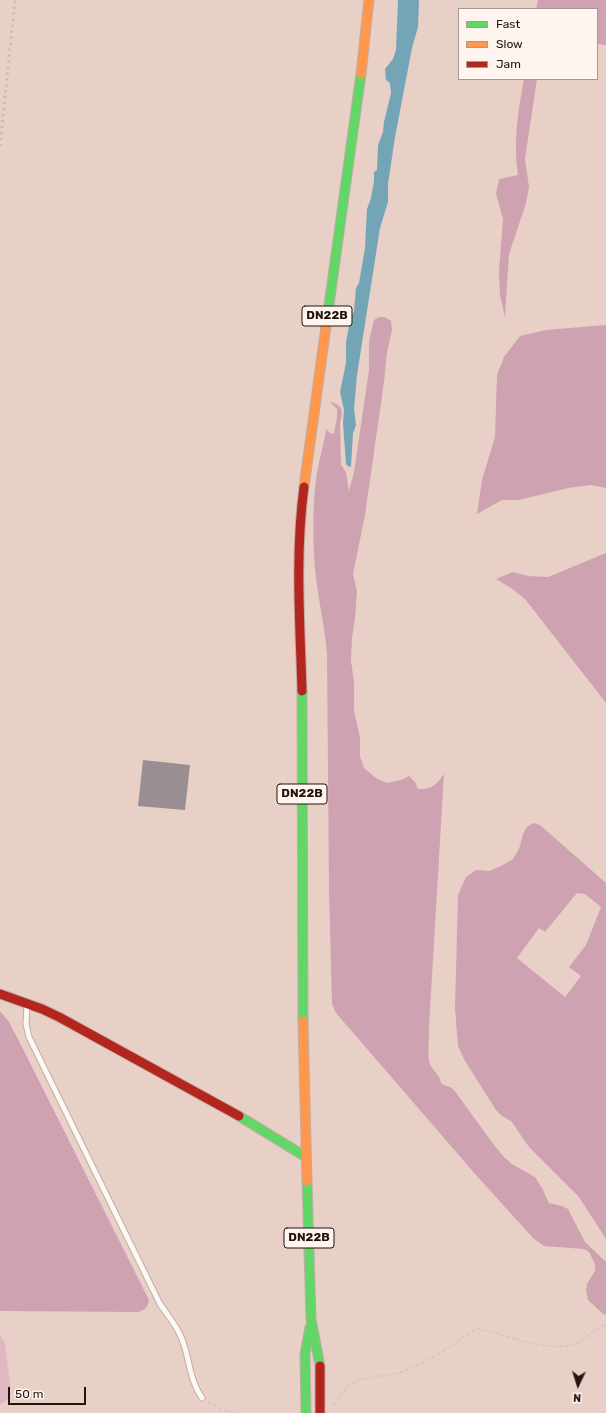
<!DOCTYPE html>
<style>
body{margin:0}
#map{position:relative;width:606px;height:1413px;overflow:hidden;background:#e8d0c6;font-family:Rubik,sans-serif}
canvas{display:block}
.legend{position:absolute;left:458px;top:8px;width:140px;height:72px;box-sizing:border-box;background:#fef4f0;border:1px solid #a79a95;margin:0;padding:5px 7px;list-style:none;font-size:12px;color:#24140d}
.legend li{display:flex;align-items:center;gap:8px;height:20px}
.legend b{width:20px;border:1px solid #a79a95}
.north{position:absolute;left:558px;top:1365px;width:40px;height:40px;-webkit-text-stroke:3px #fef4f0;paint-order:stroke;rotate:184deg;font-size:11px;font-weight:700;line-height:16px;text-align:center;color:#24140d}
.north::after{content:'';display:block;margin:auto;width:14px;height:18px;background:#24140d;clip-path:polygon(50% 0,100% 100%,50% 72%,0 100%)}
.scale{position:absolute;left:8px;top:1387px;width:78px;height:18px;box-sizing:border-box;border:2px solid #24140d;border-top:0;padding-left:5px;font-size:12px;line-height:14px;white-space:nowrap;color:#24140d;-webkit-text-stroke:3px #fef4f0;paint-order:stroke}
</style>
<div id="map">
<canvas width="606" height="1413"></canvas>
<ul class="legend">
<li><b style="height:5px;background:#63d668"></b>Fast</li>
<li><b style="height:5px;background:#ff974d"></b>Slow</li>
<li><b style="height:5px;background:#b3261e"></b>Jam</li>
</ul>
<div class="north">N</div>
<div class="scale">50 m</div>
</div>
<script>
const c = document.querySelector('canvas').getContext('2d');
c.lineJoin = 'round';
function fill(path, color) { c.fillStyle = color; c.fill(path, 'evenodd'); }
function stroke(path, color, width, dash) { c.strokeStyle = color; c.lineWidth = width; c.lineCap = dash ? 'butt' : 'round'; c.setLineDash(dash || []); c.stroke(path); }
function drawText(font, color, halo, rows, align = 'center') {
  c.font = font + ' Rubik,sans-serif'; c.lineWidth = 4; c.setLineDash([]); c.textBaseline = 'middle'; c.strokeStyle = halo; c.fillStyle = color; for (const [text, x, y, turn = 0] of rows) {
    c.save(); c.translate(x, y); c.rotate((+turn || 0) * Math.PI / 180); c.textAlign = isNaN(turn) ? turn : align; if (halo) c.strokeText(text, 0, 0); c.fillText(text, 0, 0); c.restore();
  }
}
fill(new Path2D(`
 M 0,1335 L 5,1343 L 11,1393 L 9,1398 L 0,1405 Z`), '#e0b8c4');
fill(new Path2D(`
 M 538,0 L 606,0 L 606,45 L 597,44 L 597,9 L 536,9 Z
 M 524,79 L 537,79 L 525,159 L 529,187 L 526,203 L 509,254 L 505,317 L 500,295 L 499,271 L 503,219 L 496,194 L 499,179 L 518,175 C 513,142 518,111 524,79 Z
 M 379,317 L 385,317 L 391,321 L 392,330 L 387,352 L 384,382 L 365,515 L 353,574 L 357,591 L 355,618 L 352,638 L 351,660 L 354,683 L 354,710 L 360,738 L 360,756 L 364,768 L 376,778 L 387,783 L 401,780 L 409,776 L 415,782 L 418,789 C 433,789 435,786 444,774 L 429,1026 C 429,1035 428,1053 429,1061 C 431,1070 440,1074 441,1083 C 446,1087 449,1085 454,1090 L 494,1145 L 504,1157 L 512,1164 L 535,1177 L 542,1188 L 549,1203 L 562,1206 L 568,1209 L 585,1242 L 606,1262 L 606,1315 L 602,1313 L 588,1300 L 586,1291 L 587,1284 L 595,1271 L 595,1264 L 589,1252 L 584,1249 L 544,1246 L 533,1238 L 476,1175 L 336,1013 L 332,1004 L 329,890 L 327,653 C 324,619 315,587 314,553 C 313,531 313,501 316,480 C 318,462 324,446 326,429 L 331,434 L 334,433 L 337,418 L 337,409 L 330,402 C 344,405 343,412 340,424 L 341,465 L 346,472 L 349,491 L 354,472 L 369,370 L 369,341 L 374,320 Z
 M 606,325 L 606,488 L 591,485 L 568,488 L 519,500 L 502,500 L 477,514 L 482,480 L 495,437 L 497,375 L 504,357 L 520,336 L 546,330 Z
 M 606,553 L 606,703 L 525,599 L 511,588 L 496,579 L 513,572 L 528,576 L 548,577 Z
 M 533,823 L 540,825 L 606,883 L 606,1239 L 579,1197 L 529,1147 L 511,1121 L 502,1116 L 496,1110 L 465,1061 L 458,1046 L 455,1008 L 458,895 L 466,877 L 476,870 L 489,871 L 501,866 L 513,859 L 519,849 L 523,834 L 526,828 ZM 577,893 L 585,894 L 601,907 L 586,945 L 569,967 L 581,976 L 565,997 L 517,958 L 539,928 L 545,932 Z
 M 0,1011 L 9,1022 L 19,1041 L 149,1300 C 148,1307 145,1310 138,1312 L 0,1311 Z`), '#cfa2b1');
fill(new Path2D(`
 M 398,0 L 419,0 L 418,27 L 412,48 L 395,137 L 388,184 L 388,202 L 380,228 L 357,375 L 354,409 L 356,425 L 353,433 L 351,466 L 349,467 L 346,464 L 343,423 L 344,410 L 340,392 L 346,363 L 346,342 L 350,320 L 354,311 L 356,288 L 359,283 L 365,248 L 367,209 L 371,198 L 374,181 L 374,172 L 377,170 L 378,145 L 383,132 L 384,122 L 391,93 L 390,83 L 386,80 L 385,69 L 393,59 L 396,50 Z`), '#74a5b6');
fill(new Path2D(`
 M 143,760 L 190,765 L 185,810 L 138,806 Z`), '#998e91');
const lane = new Path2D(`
 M 27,1005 L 26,1024 L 29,1037 L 160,1304 C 168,1316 179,1328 183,1342 C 190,1362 190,1381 202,1398`);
const fast = new Path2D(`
 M 328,312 L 361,74
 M 302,691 L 303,1021
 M 239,1116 L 306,1157
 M 307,1181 L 311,1319 L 320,1366
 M 306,1413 L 305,1354 L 310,1327`);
const slow = new Path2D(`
 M 361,74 L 369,0
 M 304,487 L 328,312
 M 303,1021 L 307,1181`);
const jam = new Path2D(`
 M 302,691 C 300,623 295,554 304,487
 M 0,994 L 42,1009 L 59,1017 L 239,1116`);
stroke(lane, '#c0ada5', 7);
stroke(fast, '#c0ada5', 11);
stroke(slow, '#c0ada5', 11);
stroke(jam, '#c0ada5', 11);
stroke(new Path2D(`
 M 208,1402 L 223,1410 L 235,1413
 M 333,1406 C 338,1399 342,1392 348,1386 C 361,1375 386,1378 404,1371 C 429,1361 451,1347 472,1331 L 478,1329 C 487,1330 494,1333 502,1335 C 521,1341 553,1350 572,1345 C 585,1342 593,1328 606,1325`), '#d1cac8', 2, [4, 2]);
stroke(lane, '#fcf8f6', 5);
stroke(fast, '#63d668', 9);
stroke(slow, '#ff974d', 9);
stroke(jam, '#b3261e', 9);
stroke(new Path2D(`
 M 0,146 L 15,0`), '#c2bcb9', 3, [2, 4]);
const jamBridge = new Path2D(`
 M 320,1366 L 320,1413`);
stroke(jamBridge, '#c0ada5', 11, []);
stroke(jamBridge, '#b3261e', 9);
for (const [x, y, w] of [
 [327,316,50],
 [302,794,50],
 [309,1238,50]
]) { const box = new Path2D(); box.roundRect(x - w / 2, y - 10, w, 20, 3); c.fillStyle = '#fef4f0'; c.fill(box); stroke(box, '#24140d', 1); }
drawText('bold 12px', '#24140d', null, [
 ["DN22B",327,316],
 ["DN22B",302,794],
 ["DN22B",309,1238]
]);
</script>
